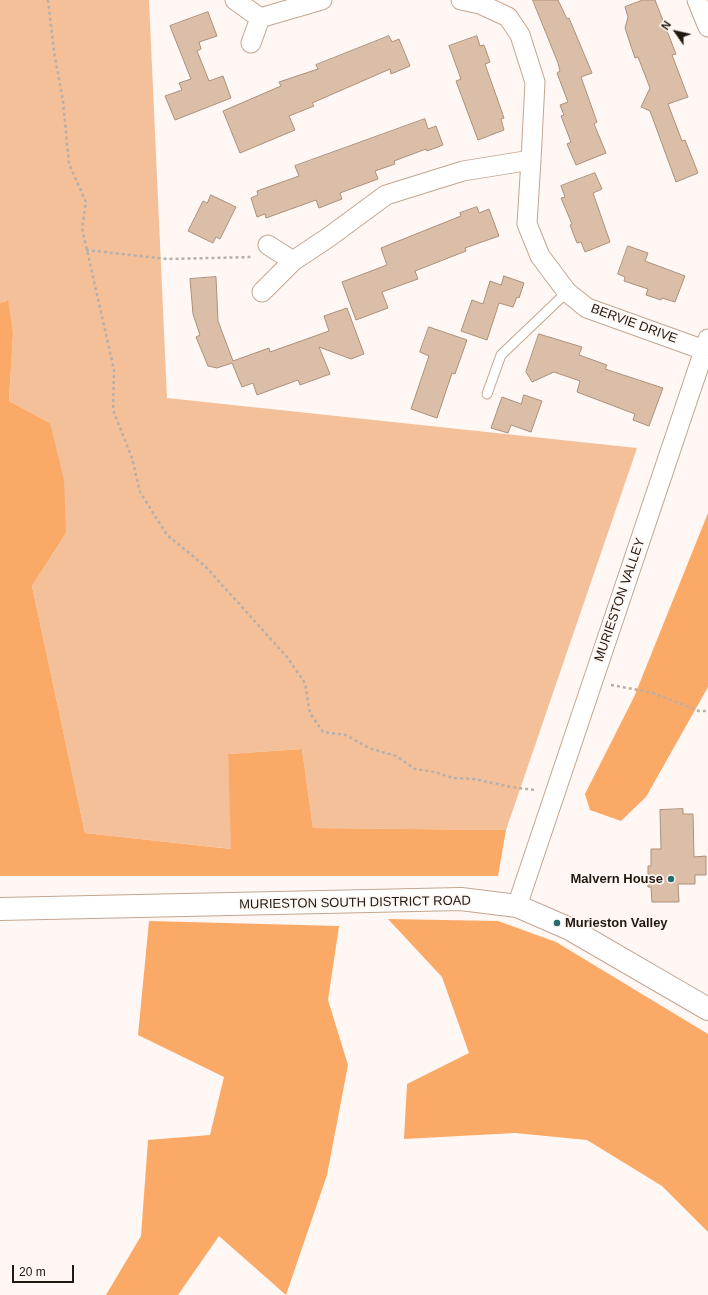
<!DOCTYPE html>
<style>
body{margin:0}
#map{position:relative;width:708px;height:1295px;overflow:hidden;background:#fef7f3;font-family:Arial,sans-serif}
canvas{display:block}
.north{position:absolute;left:656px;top:12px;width:40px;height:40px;-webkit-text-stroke:3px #fef7f3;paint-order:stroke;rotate:304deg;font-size:11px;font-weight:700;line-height:16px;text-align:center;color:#221810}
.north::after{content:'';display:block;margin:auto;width:14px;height:18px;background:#221810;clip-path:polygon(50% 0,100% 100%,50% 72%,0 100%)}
.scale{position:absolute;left:12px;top:1265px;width:62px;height:18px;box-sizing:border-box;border:2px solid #221810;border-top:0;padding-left:5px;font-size:12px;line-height:14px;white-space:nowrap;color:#221810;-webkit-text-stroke:3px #fef7f3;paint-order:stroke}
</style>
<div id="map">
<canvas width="708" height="1295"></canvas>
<div class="north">N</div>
<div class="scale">20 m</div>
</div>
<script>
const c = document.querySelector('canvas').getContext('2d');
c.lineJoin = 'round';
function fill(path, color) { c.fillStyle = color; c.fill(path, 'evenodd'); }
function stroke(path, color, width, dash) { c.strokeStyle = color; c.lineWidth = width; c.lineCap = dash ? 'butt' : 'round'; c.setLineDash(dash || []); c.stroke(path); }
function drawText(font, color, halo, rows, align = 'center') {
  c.font = font + ' Arial,sans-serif'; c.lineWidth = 3.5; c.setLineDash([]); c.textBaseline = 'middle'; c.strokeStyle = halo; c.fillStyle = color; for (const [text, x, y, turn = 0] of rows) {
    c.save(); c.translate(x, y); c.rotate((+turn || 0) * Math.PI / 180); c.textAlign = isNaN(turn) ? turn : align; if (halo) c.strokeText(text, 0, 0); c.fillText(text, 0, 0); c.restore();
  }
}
fill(new Path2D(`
 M 0,0 L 149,0 L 167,398 L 637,448 L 506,830 L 313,828 L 302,749 L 228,754 L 232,849 L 85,833 L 32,586 L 66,533 L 50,423 L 9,401 L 13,333 L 7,300 L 0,303 Z`), '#f3c09a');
fill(new Path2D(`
 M 8,300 L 13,333 L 9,401 L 50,423 L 64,480 L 66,533 L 32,586 L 85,833 L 231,849 L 228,754 L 302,749 L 313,828 L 506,830 L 498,876 L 0,876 L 0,303 Z
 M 708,513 L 708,687 L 646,797 L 621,821 L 590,810 L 585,794 L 634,697 Z
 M 388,919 L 498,921 L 556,942 L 708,1034 L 708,1232 L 662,1186 L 587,1140 L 515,1133 L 404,1139 L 407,1084 L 469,1053 L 442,977 Z
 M 149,921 L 339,926 L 328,1000 L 348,1065 L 327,1175 L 286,1295 L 219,1236 L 178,1295 L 106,1295 L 141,1236 L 148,1140 L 210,1135 L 224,1077 L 138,1035 Z`), '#faa967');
const building = new Path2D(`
 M 533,0 L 558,0 L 567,19 L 569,18 L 592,73 L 581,77 L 597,122 L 594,124 L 606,153 L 576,165 L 567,144 L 571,142 L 561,116 L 564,115 L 560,105 L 568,102 L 557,73 L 560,71 L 558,63 Z
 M 643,0 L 655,0 L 676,54 L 672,55 L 688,97 L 668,104 L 682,141 L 685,140 L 698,173 L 676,182 L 650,111 L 641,107 L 650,88 L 638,57 L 635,58 L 625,28 L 628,17 L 625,7 Z
 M 208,12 L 217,36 L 199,42 L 201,49 L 197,51 L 209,81 L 223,76 L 231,98 L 175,120 L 165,96 L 182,90 L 179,83 L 191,79 L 170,26 Z
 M 389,36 L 392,42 L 399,39 L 410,66 L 391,74 L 390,69 L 312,103 L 314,106 L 289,116 L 295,130 L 240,153 L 223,111 L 281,86 L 279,82 L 318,69 L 316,65 Z
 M 477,36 L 480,46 L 484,45 L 490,62 L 485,64 L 504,118 L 501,119 L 504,130 L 478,140 L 456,81 L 461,79 L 449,46 Z
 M 425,119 L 428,129 L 436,126 L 443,145 L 427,151 L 426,149 L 394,161 L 395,164 L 375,171 L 378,179 L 340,193 L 342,199 L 319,208 L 316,200 L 266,218 L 265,214 L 257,217 L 251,198 L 258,195 L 257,191 L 299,176 L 295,166 Z
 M 595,173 L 602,189 L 593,193 L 610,242 L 585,252 L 581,242 L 577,243 L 570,225 L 572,224 L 561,198 L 565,197 L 561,186 Z
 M 211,195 L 236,207 L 220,239 L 216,237 L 213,243 L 188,231 L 203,201 L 207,203 Z
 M 477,207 L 479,213 L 489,209 L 499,236 L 465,248 L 466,251 L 415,271 L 418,279 L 382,292 L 388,308 L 356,320 L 342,282 L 387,265 L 381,248 L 461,216 L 460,213 Z
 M 628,246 L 648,253 L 645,261 L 685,276 L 675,302 L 662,298 L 661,300 L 646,295 L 648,289 L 624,281 L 625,277 L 618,274 Z
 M 504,276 L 524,283 L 519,298 L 517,297 L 513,307 L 499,303 L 487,340 L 461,331 L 472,300 L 483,304 L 490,281 L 501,285 Z
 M 216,277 L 218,321 L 233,361 L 269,348 L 270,352 L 329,331 L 324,316 L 347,308 L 364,354 L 351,359 L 319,347 L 330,374 L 300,385 L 298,380 L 257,395 L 253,383 L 242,387 L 232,363 L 217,368 L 208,366 L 196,337 L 200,335 L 193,314 L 190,279 Z
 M 429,327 L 467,340 L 455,374 L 452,373 L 437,418 L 411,409 L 429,356 L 420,352 Z
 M 539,334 L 582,347 L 579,355 L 607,365 L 605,369 L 663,388 L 649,426 L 633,420 L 635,414 L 577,392 L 580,381 L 554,372 L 532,382 L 526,372 Z
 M 524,395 L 542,401 L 531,432 L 511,425 L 508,433 L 491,428 L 502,397 L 521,404 Z
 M 683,809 L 683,814 L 693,814 L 694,857 L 706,856 L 706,875 L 695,875 L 695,884 L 678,884 L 679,902 L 652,902 L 651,887 L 648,887 L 648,866 L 651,866 L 651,849 L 661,849 L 660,810 Z`);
fill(building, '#dbbea8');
stroke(building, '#ac907b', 1);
const service = new Path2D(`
 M 487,394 L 501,355 L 567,292`);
const minor = new Path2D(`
 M 235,0 L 260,18
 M 461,0 L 480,4 L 508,17 L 520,35 L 535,82 L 531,160
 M 697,0 L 708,27
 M 260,18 L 322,0
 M 251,43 L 260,18
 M 268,245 L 293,261
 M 262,292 L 293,261 L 329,237 L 386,195 L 463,171 L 531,160 L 527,224 L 540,256 L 567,292 L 587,308 L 704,350
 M 517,906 L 708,339`);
const tertiary = new Path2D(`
 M 0,909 L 461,899 L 517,906 L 570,929 L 708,1009`);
stroke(service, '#c3a691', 11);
stroke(minor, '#c3a691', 21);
stroke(tertiary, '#c3a691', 24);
stroke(new Path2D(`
 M 48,0 L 54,52 L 63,101 L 69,164 L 86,202 L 82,228 L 114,370 L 113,410 L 132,458 L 140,492 L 167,535 L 205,566 L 287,657 L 305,683 L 310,713 L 323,732 L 346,735 L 369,748 L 396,756 L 415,769 L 435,772 L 453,778 L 474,779 L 511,787 L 535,790
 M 86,250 L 167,259 L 252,257
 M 611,685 L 650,692 L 699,711 L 708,711`), '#b7afaa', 2.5, [3, 3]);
stroke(service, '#fff', 9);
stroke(minor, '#fff', 19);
stroke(tertiary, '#fff', 22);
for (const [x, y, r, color] of [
 [671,879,4,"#226d6c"],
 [557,923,4,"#226d6c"]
]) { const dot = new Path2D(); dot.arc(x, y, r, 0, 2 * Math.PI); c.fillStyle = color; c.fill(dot); stroke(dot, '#fef7f3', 1.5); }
drawText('13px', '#221810', '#fef7f3', [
 ["BERVIE DRIVE",634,324,20],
 ["MURIESTON VALLEY",620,600,-71],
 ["MURIESTON SOUTH DISTRICT ROAD",355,903,-1]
]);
drawText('bold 13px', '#221810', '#fef7f3', [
 ["Malvern House",663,879],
 ["Murieston Valley",565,923,"left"]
], 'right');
</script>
